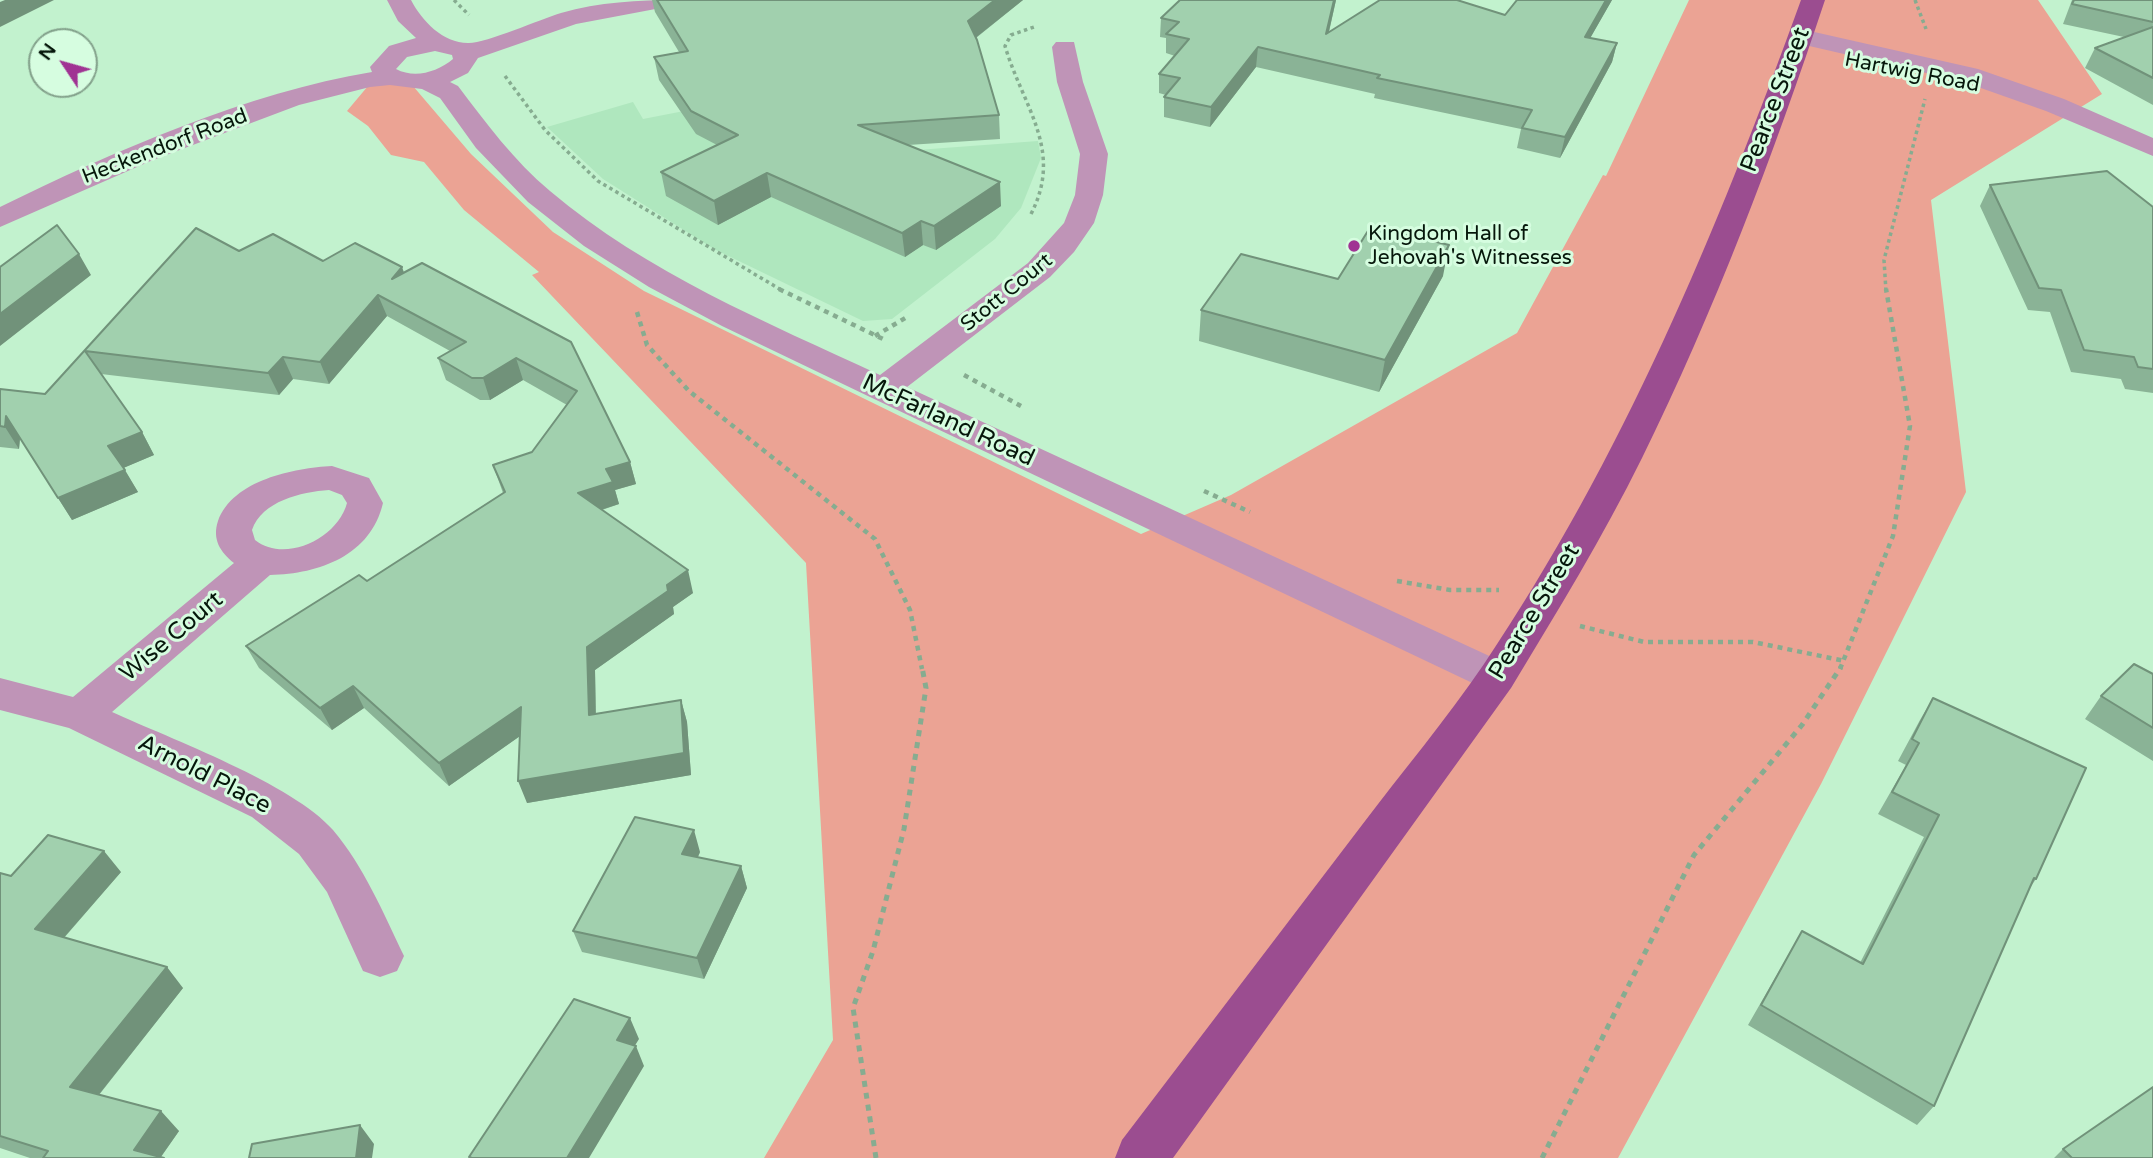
<!DOCTYPE html>
<style>
body{margin:0}
#map{position:relative;width:2153px;height:1158px;overflow:hidden;background:#c2f2ce;font-family:"Varela Round",sans-serif}
canvas{display:block}
.north{position:absolute;left:28px;top:28px;width:70px;height:70px;box-sizing:border-box;background:#d6fde0;border:2px solid #83a18b;border-radius:50%;rotate:306deg;font-size:19px;font-weight:700;line-height:28px;text-align:center;color:#06170b}
.north::after{content:'';display:block;margin:auto;width:24px;height:32px;background:#a03393;clip-path:polygon(50% 0,100% 100%,50% 72%,0 100%)}
</style>
<div id="map">
<canvas width="2153" height="1158"></canvas>
<div class="north">N</div>
</div>
<script>
const c = document.querySelector('canvas').getContext('2d');
c.lineJoin = 'round';
function fill(path, color) { c.fillStyle = color; c.fill(path, 'evenodd'); }
function stroke(path, color, width, dash) { c.strokeStyle = color; c.lineWidth = width; c.lineCap = dash ? 'butt' : 'round'; c.setLineDash(dash || []); c.stroke(path); }
function drawText(font, color, halo, rows, align = 'center') {
  c.font = font + ' "Varela Round",sans-serif'; c.lineWidth = 6; c.setLineDash([]); c.textBaseline = 'middle'; c.strokeStyle = halo; c.fillStyle = color; for (const [text, x, y, turn = 0] of rows) {
    c.save(); c.translate(x, y); c.rotate((+turn || 0) * Math.PI / 180); c.textAlign = isNaN(turn) ? turn : align; if (halo) c.strokeText(text, 0, 0); c.fillText(text, 0, 0); c.restore();
  }
}
fill(new Path2D(`
 M 833,82 L 850,155 L 1038,141 L 1041,158 L 1021,208 L 995,239 L 892,319 L 863,321 L 714,249 L 603,179 L 547,127 L 633,102 L 643,119 Z`), '#afe7be');
fill(new Path2D(`
 M 1689,0 L 2038,0 L 2102,94 L 1931,200 L 1966,492 L 1821,784 L 1618,1158 L 764,1158 L 833,1040 L 806,563 L 532,275 L 539,272 L 464,210 L 424,162 L 391,155 L 368,126 L 347,111 L 368,86 L 386,82 L 413,86 L 471,154 L 553,232 L 644,291 L 1141,534 L 1231,495 L 1517,333 L 1603,175 L 1606,176 Z`), '#eba394');
stroke(new Path2D(`
 M 454,0 L 469,15
 M 1915,0 L 1926,29
 M 505,76 L 545,130 L 598,181 L 783,291
 M 1031,214 C 1064,150 1023,107 1005,46 L 1011,35 L 1034,27
 M 1886,291 L 1884,260 L 1925,99`), '#86ac90', 3.5, [3.5, 3.5]);
stroke(new Path2D(`
 M 779,289 L 883,339
 M 637,312 L 647,345 L 689,391 L 875,539 L 910,610 L 922,669
 M 875,336 L 907,317
 M 964,375 L 1021,406
 M 1204,491 L 1250,512
 M 1397,581 L 1450,590 L 1499,590
 M 1580,626 L 1644,642 L 1753,642 L 1845,661
 M 1840,669 L 1893,536 L 1910,426 L 1886,289`), '#86ac90', 4.5, [5, 5]);
stroke(new Path2D(`
 M 876,1158 L 853,1008 L 873,951 L 904,829 L 926,688 L 922,667
 M 1542,1158 L 1694,855 L 1802,725 L 1841,667`), '#86ac90', 5, [6, 6]);
fill(new Path2D(`
 M 387,0 L 411,0 C 422,21 443,43 468,43 C 484,44 541,19 561,13 C 599,2 638,0 678,0 L 675,5 L 666,7 L 576,24 L 478,58 L 468,73 L 450,82 L 458,86 C 486,123 514,161 550,191 C 647,273 766,322 880,375 L 1028,263 L 1064,223 L 1075,195 L 1080,154 L 1057,82 L 1052,47 L 1056,42 L 1074,42 L 1083,82 L 1108,154 L 1103,195 L 1094,223 L 1074,252 L 1050,277 L 907,387 L 1511,666 L 1517,677 L 1511,688 L 1497,692 L 1483,688 L 870,397 L 722,326 L 649,287 L 584,246 L 528,202 L 476,148 L 440,98 L 422,89 L 390,85 L 370,87 L 299,105 L 153,160 L 0,227 L 0,207 C 112,152 249,92 372,72 L 370,67 L 389,46 L 416,38 L 398,21 ZM 435,51 L 452,55 L 453,59 C 437,72 415,79 396,69 L 407,57 Z
 M 1801,29 L 1978,69 L 2064,99 L 2153,138 L 2153,156 L 2046,111 L 1961,81 L 1792,42 L 1788,37 L 1792,32 Z
 M 332,466 L 369,478 L 383,503 C 371,555 320,574 270,575 L 112,712 C 171,739 293,784 333,830 C 364,867 383,912 404,956 L 397,971 L 380,977 L 363,971 L 327,892 L 299,854 L 252,817 L 69,728 L 0,710 L 0,678 L 73,697 L 234,563 C 220,552 212,539 218,521 C 233,480 294,468 332,466 ZM 329,490 L 342,495 L 347,503 C 338,538 285,564 255,540 L 252,530 C 262,501 301,492 329,490 Z`), '#bf94b7');
fill(new Path2D(`
 M 1801,0 L 1825,0 C 1773,156 1715,310 1642,458 C 1603,537 1557,612 1511,688 L 1173,1158 L 1115,1158 L 1122,1140 C 1202,1035 1282,930 1362,825 C 1402,772 1446,720 1484,664 C 1622,459 1717,232 1801,0 Z`), '#9b4d90');
fill(new Path2D(`
 M 652,0 L 1023,0 L 976,38 L 999,115 L 1000,139 L 908,145 L 1001,206 L 936,250 L 923,245 L 905,257 L 771,197 L 718,225 L 666,196 L 661,172 L 717,145 L 696,134 L 659,80 L 654,57 L 679,52 L 655,12 Z
 M 1180,0 L 1336,0 L 1329,32 L 1505,15 L 1517,0 L 1612,0 L 1590,38 L 1617,43 L 1612,62 L 1560,158 L 1517,148 L 1521,129 L 1374,98 L 1375,94 L 1256,67 L 1210,127 L 1164,117 L 1164,97 L 1166,95 L 1159,93 L 1159,74 L 1175,56 L 1166,53 L 1166,38 L 1160,37 L 1161,18 Z
 M 2072,0 L 2153,0 L 2153,105 L 2085,68 L 2095,48 L 2124,37 L 2063,24 Z
 M 1990,185 L 2153,207 L 2153,393 L 2125,389 L 2121,379 L 2071,372 L 2050,312 L 2028,310 L 1980,206 Z
 M 196,228 L 239,251 L 323,261 L 404,273 L 571,342 L 630,462 L 636,484 L 615,490 L 619,504 L 602,510 L 693,593 L 673,607 L 674,614 L 595,670 L 596,714 L 681,700 L 687,722 L 691,775 L 527,803 L 520,736 L 449,786 L 364,708 L 332,730 L 259,668 L 246,646 L 367,581 L 503,493 L 493,465 L 532,452 L 567,405 L 523,380 L 490,400 L 480,400 L 446,380 L 438,358 L 450,351 L 387,316 L 329,384 L 293,379 L 279,395 L 101,374 L 142,432 L 154,455 L 123,468 L 138,492 L 72,520 L 20,438 L 19,449 L 0,447 L 0,389 L 45,394 Z
 M 1443,276 L 1379,392 L 1199,341 L 1201,310 Z
 M 2153,674 L 2153,761 L 2085,719 L 2101,696 Z
 M 1933,698 L 2036,879 L 2029,889 L 1934,1106 L 1917,1125 L 1748,1025 L 1802,931 L 1860,963 L 1924,837 L 1878,814 L 1906,765 L 1898,761 L 1920,720 Z
 M 700,852 L 698,857 L 741,866 L 747,888 L 704,979 L 582,952 L 573,931 Z
 M 121,872 L 64,938 L 183,988 L 99,1095 L 179,1131 L 161,1157 L 164,1158 L 30,1158 L 0,1148 L 0,873 L 11,876 Z
 M 2063,1149 L 2153,1158 L 2054,1158 Z`), '#8ab396');
fill(new Path2D(`
 M 5,0 L 54,0 L 0,27 L 0,2 Z
 M 995,0 L 1023,0 L 969,43 L 968,21 Z
 M 1334,0 L 1336,0 L 1324,53 L 1326,34 Z
 M 1606,0 L 1612,0 L 1580,56 L 1585,37 Z
 M 1617,43 L 1612,62 L 1560,158 L 1565,137 Z
 M 1258,47 L 1256,67 L 1210,127 L 1211,107 Z
 M 767,173 L 771,197 L 718,225 L 714,201 Z
 M 1000,182 L 1001,206 L 936,250 L 934,226 Z
 M 921,221 L 923,245 L 905,257 L 902,233 Z
 M 1449,245 L 1443,276 L 1379,392 L 1385,360 Z
 M 79,254 L 91,275 L 0,346 L 0,314 Z
 M 402,267 L 410,289 L 392,279 Z
 M 378,295 L 387,316 L 329,384 L 320,362 Z
 M 283,357 L 293,379 L 279,395 L 268,373 Z
 M 516,358 L 523,380 L 490,400 L 483,378 Z
 M 6,416 L 20,438 L 19,449 L 5,427 Z
 M 142,432 L 154,455 L 121,469 L 108,446 Z
 M 630,462 L 636,484 L 615,490 L 619,504 L 585,515 L 578,493 L 606,469 Z
 M 125,470 L 138,492 L 72,520 L 58,498 Z
 M 688,570 L 693,593 L 673,607 L 674,614 L 595,670 L 596,738 L 589,715 L 587,647 L 667,585 Z
 M 353,686 L 364,708 L 332,730 L 320,708 Z
 M 681,700 L 687,722 L 691,775 L 527,803 L 518,781 Z
 M 521,707 L 530,729 L 449,786 L 439,763 Z
 M 694,830 L 700,852 L 689,876 L 682,854 Z
 M 104,851 L 121,872 L 53,950 L 35,929 Z
 M 741,866 L 747,888 L 704,979 L 697,958 Z
 M 167,967 L 183,988 L 89,1107 L 70,1087 Z
 M 630,1018 L 639,1039 L 626,1060 L 617,1040 Z
 M 636,1046 L 644,1066 L 589,1158 L 567,1158 Z
 M 161,1111 L 179,1131 L 160,1158 L 134,1150 Z
 M 360,1125 L 374,1144 L 372,1158 L 356,1158 Z`), '#71927a');
const building = new Path2D(`
 M 657,0 L 995,0 L 968,21 L 977,40 L 999,115 L 858,125 L 1000,182 L 934,226 L 921,221 L 902,233 L 767,173 L 714,201 L 661,172 L 738,135 L 691,111 L 654,57 L 688,51 Z
 M 1180,0 L 1334,0 L 1326,34 L 1380,0 L 1457,0 L 1505,15 L 1517,0 L 1606,0 L 1585,37 L 1617,43 L 1565,137 L 1522,128 L 1532,110 L 1377,78 L 1380,75 L 1258,47 L 1211,107 L 1164,97 L 1180,78 L 1159,74 L 1189,39 L 1166,34 L 1179,22 L 1161,18 Z
 M 2074,0 L 2153,0 L 2153,22 L 2072,4 Z
 M 2153,27 L 2153,78 L 2095,48 Z
 M 2107,171 L 2153,207 L 2153,369 L 2138,367 L 2134,357 L 2084,350 L 2061,290 L 2039,288 L 1990,185 Z
 M 57,225 L 79,254 L 0,314 L 0,267 Z
 M 1371,226 L 1449,245 L 1385,360 L 1201,310 L 1241,254 L 1338,279 Z
 M 196,228 L 239,251 L 273,234 L 323,261 L 355,243 L 402,267 L 392,279 L 422,263 L 571,342 L 630,462 L 606,469 L 613,482 L 578,493 L 688,570 L 667,585 L 668,591 L 587,647 L 589,715 L 681,700 L 684,753 L 518,781 L 521,707 L 439,763 L 353,686 L 320,708 L 246,646 L 359,575 L 367,581 L 505,492 L 493,465 L 532,452 L 577,391 L 516,358 L 483,378 L 472,378 L 438,358 L 466,342 L 378,295 L 320,362 L 283,357 L 268,373 L 85,351 L 142,432 L 108,446 L 125,470 L 58,498 L 6,416 L 5,427 L 0,426 L 0,389 L 45,394 Z
 M 2134,664 L 2153,674 L 2153,728 L 2101,696 Z
 M 1933,698 L 2086,768 L 2036,879 L 2034,878 L 1934,1106 L 1761,1005 L 1802,931 L 1863,964 L 1939,815 L 1892,792 L 1919,743 L 1912,739 Z
 M 635,817 L 694,830 L 682,854 L 741,866 L 697,958 L 573,931 Z
 M 48,835 L 104,851 L 35,929 L 167,967 L 70,1087 L 161,1111 L 134,1150 L 164,1158 L 43,1158 L 48,1151 L 0,1136 L 0,873 L 11,876 Z
 M 574,999 L 630,1018 L 617,1040 L 636,1046 L 567,1158 L 472,1158 L 469,1157 Z
 M 2153,1087 L 2153,1158 L 2072,1158 L 2063,1149 Z
 M 360,1125 L 356,1158 L 249,1158 L 252,1144 Z`);
fill(building, '#a1d0ae');
stroke(building, '#71927a', 2);
for (const [x, y, r, color] of [
 [1354,246,7,"#a03393"]
]) { const dot = new Path2D(); dot.arc(x, y, r, 0, 2 * Math.PI); c.fillStyle = color; c.fill(dot); stroke(dot, '#d6fde0', 2.5); }
drawText('21px', '#06170b', '#d6fde0', [
 ["Hartwig Road",1912,73,11],
 ["Heckendorf Road",165,147,-21],
 ["Stott Court",1007,293,-39]
]);
drawText('21px', '#06170b', '#d6fde0', [
 ["Kingdom Hall of",1368,234],
 ["Jehovah's Witnesses",1368,258]
], 'left');
drawText('24px', '#06170b', '#d6fde0', [
 ["Pearce Street",1776,100,-69],
 ["McFarland Road",948,421,25],
 ["Pearce Street",1535,612,-59],
 ["Wise Court",172,637,-40],
 ["Arnold Place",204,775,27]
]);
</script>
